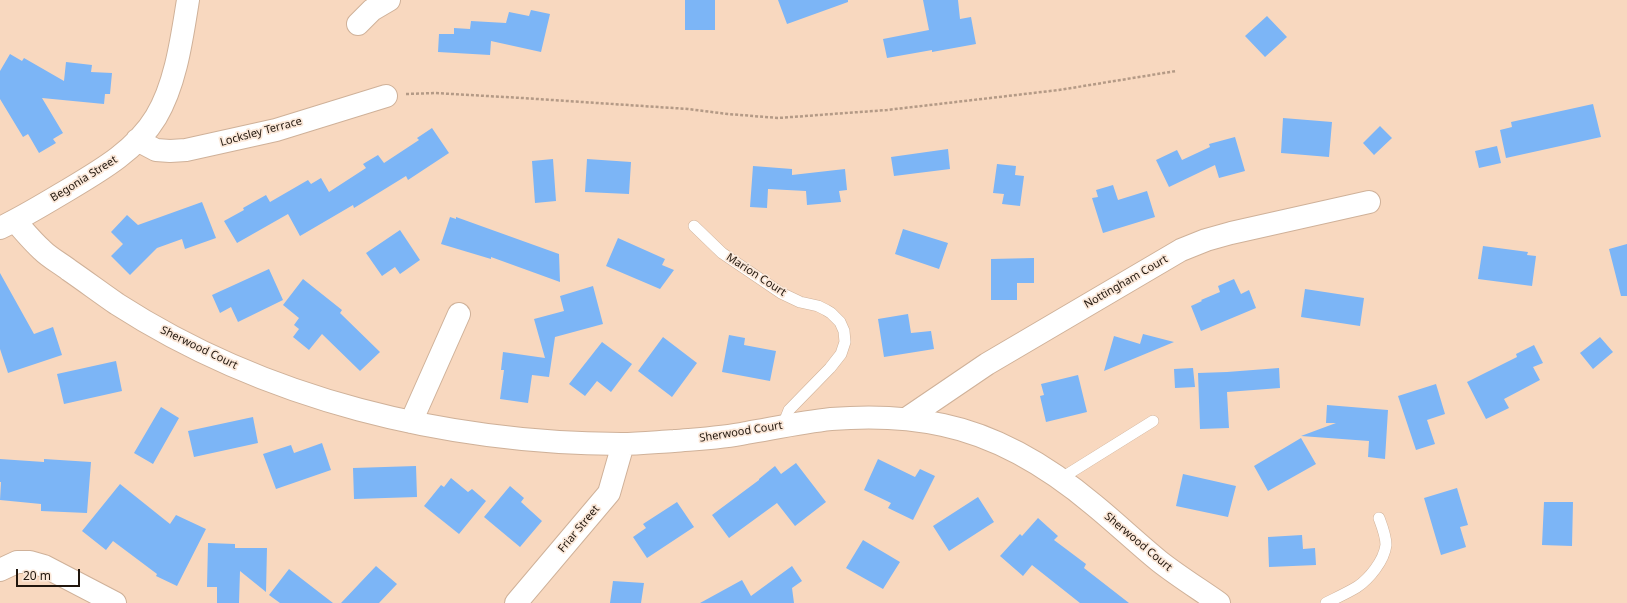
<!DOCTYPE html>
<style>
body{margin:0}
#map{position:relative;width:1627px;height:603px;overflow:hidden;background:#f8d8bf;font-family:"Noto Sans",sans-serif}
canvas{display:block}
.scale{position:absolute;left:16px;top:569px;width:64px;height:18px;box-sizing:border-box;border:2px solid #21160d;border-top:0;padding-left:5px;font-size:12px;line-height:14px;white-space:nowrap;color:#21160d;-webkit-text-stroke:3px #fbe8d9;paint-order:stroke}
</style>
<div id="map">
<canvas width="1627" height="603"></canvas>
<div class="scale">20 m</div>
</div>
<script>
const c = document.querySelector('canvas').getContext('2d');
c.lineJoin = 'round';
function fill(path, color) { c.fillStyle = color; c.fill(path, 'evenodd'); }
function stroke(path, color, width, dash) { c.strokeStyle = color; c.lineWidth = width; c.lineCap = dash ? 'butt' : 'round'; c.setLineDash(dash || []); c.stroke(path); }
function drawText(font, color, halo, rows, align = 'center') {
  c.font = font + ' "Noto Sans",sans-serif'; c.lineWidth = 3.5; c.setLineDash([]); c.textBaseline = 'middle'; c.strokeStyle = halo; c.fillStyle = color; for (const [text, x, y, turn = 0] of rows) {
    c.save(); c.translate(x, y); c.rotate((+turn || 0) * Math.PI / 180); c.textAlign = isNaN(turn) ? turn : align; if (halo) c.strokeText(text, 0, 0); c.fillText(text, 0, 0); c.restore();
  }
}
fill(new Path2D(`
 M 685,0 L 715,0 L 715,30 L 685,30 Z
 M 778,0 L 848,0 L 848,2 L 787,24 Z
 M 923,0 L 958,0 L 960,19 L 971,17 L 976,44 L 932,52 L 932,50 L 887,58 L 883,39 L 929,30 Z
 M 531,10 L 550,14 L 541,52 L 491,41 L 490,55 L 438,52 L 439,34 L 454,34 L 454,28 L 470,29 L 471,21 L 506,23 L 509,12 L 529,16 Z
 M 1267,16 L 1287,37 L 1265,57 L 1245,36 Z
 M 10,54 L 22,61 L 24,58 L 64,81 L 66,62 L 92,65 L 91,72 L 112,73 L 110,94 L 105,94 L 104,104 L 42,98 L 63,133 L 53,139 L 56,143 L 39,153 L 28,134 L 23,137 L 0,99 L 0,71 Z
 M 1593,104 L 1601,137 L 1506,158 L 1500,130 L 1512,127 L 1511,122 Z
 M 1283,118 L 1332,122 L 1329,157 L 1281,153 Z
 M 1380,126 L 1392,138 L 1374,155 L 1363,143 Z
 M 432,128 L 449,153 L 408,180 L 406,176 L 354,208 L 353,205 L 300,236 L 288,214 L 237,243 L 224,221 L 244,210 L 243,208 L 266,195 L 270,202 L 308,180 L 311,184 L 321,178 L 329,192 L 366,168 L 363,164 L 378,155 L 384,163 L 419,140 L 417,138 Z
 M 1235,137 L 1245,171 L 1219,178 L 1215,165 L 1169,187 L 1156,160 L 1177,150 L 1182,160 L 1210,147 L 1209,144 Z
 M 1497,146 L 1501,163 L 1479,168 L 1475,151 Z
 M 948,149 L 950,169 L 894,176 L 891,157 Z
 M 553,159 L 556,201 L 535,203 L 532,161 Z
 M 587,159 L 631,162 L 629,194 L 585,192 Z
 M 997,164 L 1016,166 L 1015,175 L 1024,176 L 1020,206 L 1002,204 L 1004,194 L 993,193 Z
 M 753,166 L 792,169 L 792,175 L 845,169 L 847,190 L 839,191 L 841,202 L 807,205 L 806,191 L 768,189 L 767,208 L 750,207 Z
 M 1113,185 L 1118,200 L 1147,191 L 1155,217 L 1103,233 L 1092,198 L 1098,197 L 1096,190 Z
 M 202,202 L 216,238 L 185,249 L 182,239 L 157,248 L 130,275 L 111,256 L 123,244 L 111,232 L 127,215 L 138,225 Z
 M 450,217 L 456,219 L 456,217 L 559,254 L 560,282 L 491,257 L 491,259 L 441,244 Z
 M 903,229 L 948,243 L 939,269 L 895,254 Z
 M 400,230 L 420,260 L 400,274 L 395,267 L 382,276 L 366,253 Z
 M 618,238 L 665,259 L 662,265 L 674,270 L 660,289 L 606,266 Z
 M 1627,244 L 1627,296 L 1621,296 L 1609,249 Z
 M 1483,246 L 1528,252 L 1527,255 L 1536,256 L 1532,286 L 1478,279 Z
 M 1034,258 L 1034,283 L 1017,283 L 1017,300 L 991,300 L 991,259 Z
 M 269,269 L 283,300 L 238,322 L 231,307 L 220,313 L 212,295 Z
 M 0,273 L 34,334 L 53,327 L 62,355 L 8,373 L 0,349 Z
 M 303,279 L 342,310 L 340,313 L 380,352 L 360,371 L 322,334 L 309,350 L 293,337 L 299,329 L 294,325 L 299,318 L 283,305 Z
 M 1234,279 L 1241,294 L 1249,290 L 1256,308 L 1201,331 L 1191,306 L 1202,301 L 1201,300 L 1220,292 L 1218,286 Z
 M 593,286 L 603,324 L 555,337 L 549,377 L 532,375 L 528,403 L 500,399 L 504,370 L 501,370 L 503,352 L 545,358 L 534,319 L 564,311 L 560,296 Z
 M 1305,289 L 1364,298 L 1360,326 L 1301,317 Z
 M 908,314 L 911,333 L 931,331 L 934,349 L 884,357 L 878,319 Z
 M 1143,334 L 1174,342 L 1104,371 L 1114,336 L 1140,344 Z
 M 729,335 L 745,338 L 744,345 L 776,351 L 770,381 L 722,372 Z
 M 663,337 L 697,363 L 672,397 L 638,371 Z
 M 1600,337 L 1613,352 L 1593,369 L 1580,353 Z
 M 602,342 L 632,364 L 611,392 L 597,381 L 585,396 L 569,384 Z
 M 1534,345 L 1543,363 L 1533,367 L 1540,380 L 1504,399 L 1509,408 L 1486,419 L 1467,382 L 1517,357 L 1516,354 Z
 M 116,361 L 122,391 L 64,404 L 57,374 Z
 M 1193,368 L 1195,387 L 1175,388 L 1174,369 Z
 M 1279,368 L 1280,388 L 1227,392 L 1229,428 L 1200,429 L 1198,373 L 1227,372 Z
 M 1078,375 L 1087,412 L 1046,422 L 1040,396 L 1044,395 L 1041,384 Z
 M 1436,384 L 1445,414 L 1427,420 L 1435,444 L 1416,450 L 1398,396 Z
 M 1327,405 L 1388,410 L 1385,459 L 1368,457 L 1369,441 L 1301,436 L 1336,423 L 1326,423 Z
 M 161,407 L 179,418 L 153,464 L 134,453 Z
 M 253,417 L 258,443 L 194,457 L 188,431 Z
 M 1301,438 L 1316,464 L 1268,491 L 1254,466 Z
 M 322,443 L 331,470 L 276,489 L 263,454 L 291,445 L 294,453 Z
 M 0,459 L 44,462 L 44,459 L 91,462 L 87,513 L 41,511 L 41,504 L 0,500 L 1,482 L 0,482 Z
 M 878,459 L 915,477 L 920,469 L 935,476 L 913,520 L 888,508 L 891,503 L 864,490 Z
 M 796,463 L 826,502 L 795,526 L 777,503 L 729,538 L 712,515 L 759,480 L 759,479 L 775,466 L 781,474 Z
 M 416,466 L 417,497 L 354,499 L 353,468 Z
 M 1183,474 L 1236,486 L 1228,517 L 1176,506 Z
 M 451,478 L 468,492 L 472,489 L 486,501 L 459,534 L 424,506 L 441,485 L 444,487 Z
 M 120,484 L 170,524 L 176,515 L 206,529 L 177,586 L 156,576 L 157,574 L 113,541 L 106,550 L 82,531 Z
 M 510,486 L 524,498 L 521,502 L 542,521 L 520,547 L 484,517 Z
 M 1457,488 L 1468,525 L 1460,527 L 1466,547 L 1441,555 L 1424,498 Z
 M 978,497 L 994,522 L 949,551 L 933,526 Z
 M 677,502 L 694,527 L 647,558 L 633,537 L 646,528 L 643,524 Z
 M 1544,502 L 1573,502 L 1572,546 L 1542,545 Z
 M 1038,518 L 1058,536 L 1054,540 L 1086,564 L 1084,568 L 1129,603 L 1080,603 L 1032,565 L 1023,576 L 1000,556 L 1020,534 L 1022,536 Z
 M 1302,535 L 1303,549 L 1315,548 L 1316,565 L 1269,567 L 1268,537 Z
 M 863,540 L 900,562 L 883,589 L 846,568 Z
 M 208,543 L 235,544 L 235,548 L 267,548 L 266,592 L 240,571 L 239,603 L 217,603 L 217,587 L 207,587 Z
 M 376,566 L 397,584 L 379,603 L 341,603 Z
 M 792,566 L 802,581 L 792,588 L 794,603 L 700,603 L 742,580 L 751,596 Z
 M 289,569 L 333,603 L 280,603 L 269,595 Z
 M 613,581 L 644,583 L 641,603 L 610,603 Z`), '#7cb5f6');
const service = new Path2D(`
 M 694,226 L 722,253 L 781,293 L 800,302 L 818,306 L 826,310 L 831,313 L 840,322 L 844,331 L 845,342 L 841,354 L 830,368 L 789,410 L 783,425
 M 1060,479 L 1153,421
 M 1326,603 C 1336,598 1347,593 1357,587 C 1369,579 1384,561 1386,545 C 1386,536 1382,526 1379,518`);
const minor = new Path2D(`
 M 358,24 L 372,10 L 389,0
 M 137,140 L 156,150 L 170,151 L 186,150 L 276,130 L 386,96
 M 15,221 C 24,231 32,241 42,250 C 50,258 60,263 69,270 C 85,281 101,293 117,304 C 266,400 446,443 621,444 C 639,444 657,442 674,441 C 698,439 723,438 746,433 C 775,428 803,422 831,419 C 868,416 907,417 943,425 C 1000,437 1050,468 1094,505 C 1116,523 1137,543 1159,561 C 1178,576 1199,589 1219,603
 M 0,228 C 21,218 41,206 61,194 C 96,173 135,152 156,117 C 176,84 182,37 188,0
 M 906,419 L 987,364 L 1181,250 L 1206,240 L 1231,233 L 1369,202
 M 411,422 L 459,314
 M 0,570 L 17,562 L 30,562 L 44,566 L 115,603
 M 516,603 L 609,493 L 623,444`);
stroke(service, '#cfb199', 12);
stroke(minor, '#cfb199', 24);
stroke(new Path2D(`
 M 406,94 L 435,93 L 522,98 L 688,109 L 728,114 L 778,118 L 887,110 L 1059,90 L 1176,71`), '#b49a86', 2.5, [3, 2]);
stroke(service, '#fff', 11);
stroke(minor, '#fff', 22);
drawText('11px', '#21160d', '#fbe8d9', [
 ["Locksley Terrace",261,132,-15],
 ["Begonia Street",84,179,-32],
 ["Marion Court",756,275,33],
 ["Nottingham Court",1126,282,-30],
 ["Sherwood Court",199,348,26],
 ["Sherwood Court",741,432,-9],
 ["Friar Street",579,529,-50],
 ["Sherwood Court",1138,542,40]
]);
</script>
